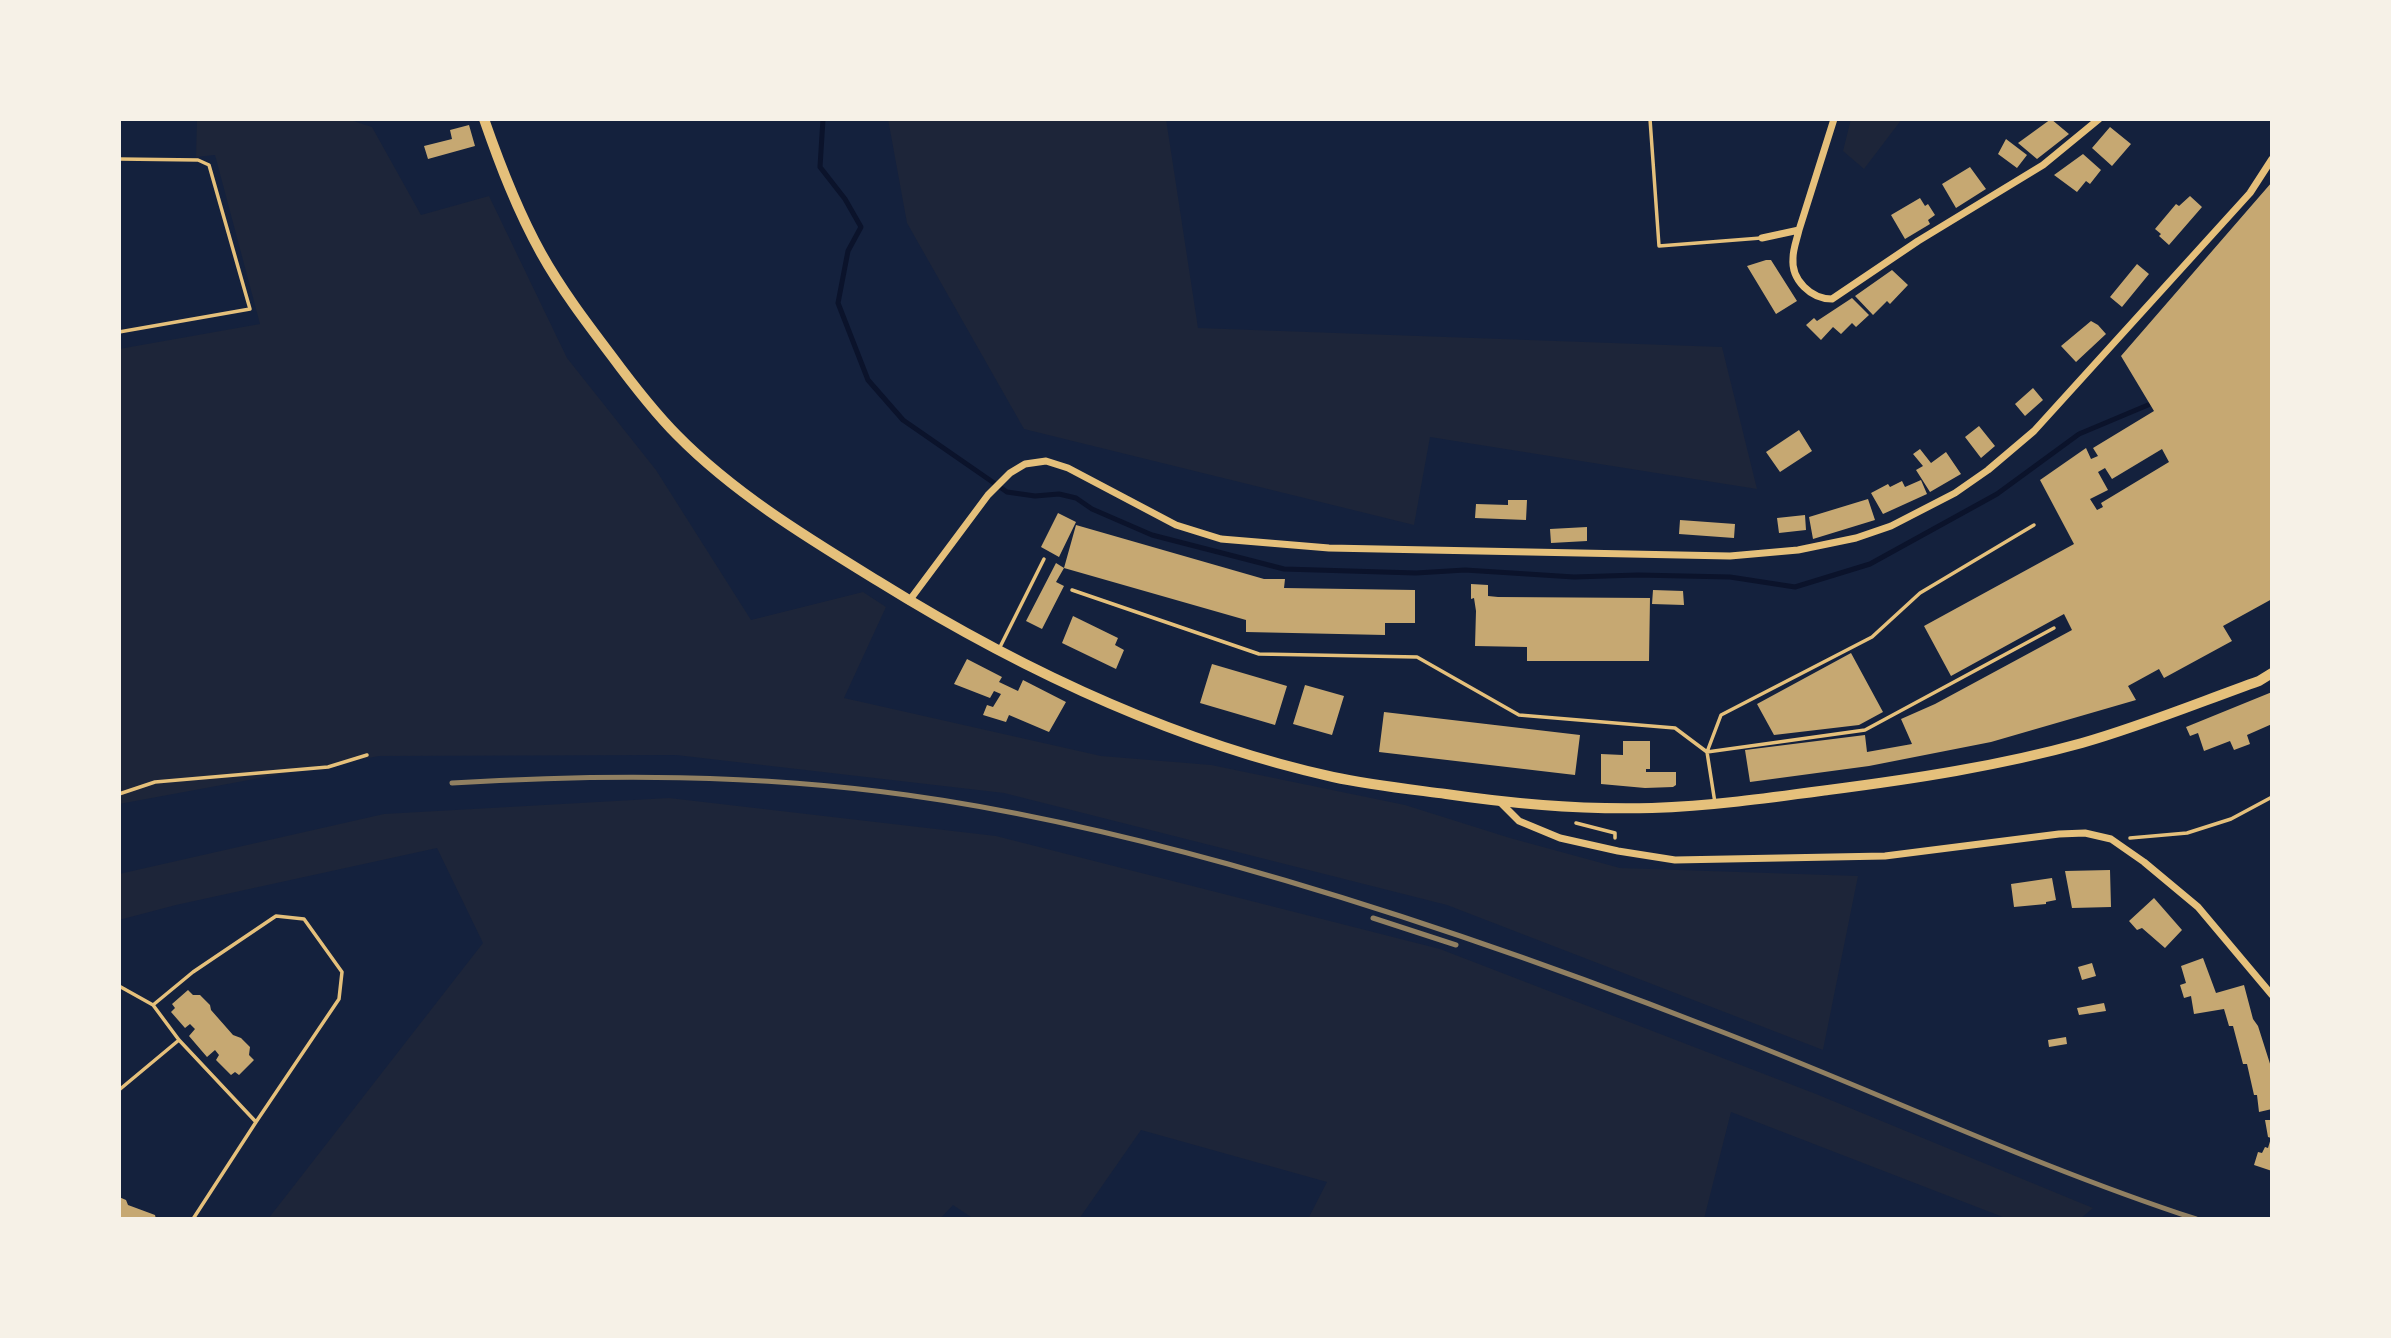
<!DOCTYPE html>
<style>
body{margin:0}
#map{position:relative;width:2391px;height:1338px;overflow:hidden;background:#14213d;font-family:"Source Sans 3",sans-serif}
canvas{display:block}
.frame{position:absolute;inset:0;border:121px solid #f6f1e7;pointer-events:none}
</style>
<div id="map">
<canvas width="2391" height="1338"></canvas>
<div class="frame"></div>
</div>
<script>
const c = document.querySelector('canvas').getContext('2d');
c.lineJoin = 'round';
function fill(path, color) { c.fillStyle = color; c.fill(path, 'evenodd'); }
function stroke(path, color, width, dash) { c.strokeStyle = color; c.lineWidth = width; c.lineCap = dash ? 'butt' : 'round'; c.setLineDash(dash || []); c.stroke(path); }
fill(new Path2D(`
 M 197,119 L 347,119 L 372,127 L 421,215 L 489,196 L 567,358 L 656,470 L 751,620 L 863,592 L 886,607 L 844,698 L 1101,756 L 1211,765 L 1405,805 L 1510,838 L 1620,868 L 1858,876 L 1823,1050 L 1447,905 L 1004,793 L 676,755 L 379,756 L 119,804 L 119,349 L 260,324 L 215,155 L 196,157 Z
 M 888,119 L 1166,119 L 1198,328 L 1722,347 L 1757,489 L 1430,437 L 1414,525 L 1024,429 L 907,223 Z
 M 1851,119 L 1902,119 L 1864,169 L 1843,151 Z
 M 669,798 L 996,836 L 1440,949 L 1816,1094 L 2093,1208 L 2080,1219 L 2008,1219 L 1731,1112 L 1704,1219 L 1308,1219 L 1327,1182 L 1141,1130 L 1079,1219 L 974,1219 L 953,1205 L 940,1219 L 268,1219 L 483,943 L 437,848 L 176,905 L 119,920 L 119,874 L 384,814 Z`), '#1d2539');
stroke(new Path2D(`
 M 823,119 L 820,167 L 845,199 L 861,227 L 848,251 L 838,303 L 868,380 L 903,420 L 1007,492 L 1035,496 L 1059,494 L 1076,498 L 1092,509 L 1152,535 L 1284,569 L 1416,573 L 1465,570 L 1574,577 L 1638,575 L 1730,577 L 1795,587 L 1870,564 L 1997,494 L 2079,434 L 2148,405`), '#0b132b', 5);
fill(new Path2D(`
 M 2051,119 L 2069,134 L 2037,159 L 2018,143 Z
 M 469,125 L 475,146 L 428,159 L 424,146 L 452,139 L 450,130 Z
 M 2110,127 L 2131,144 L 2112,166 L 2092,148 Z
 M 2006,139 L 2027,155 L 2017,168 L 1998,154 Z
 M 2083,154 L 2101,170 L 2090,184 L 2086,181 L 2077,192 L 2054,175 Z
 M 1970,167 L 1986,189 L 1956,208 L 1942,184 Z
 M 2272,182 L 2272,599 L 2223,626 L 2232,641 L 2164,678 L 2159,669 L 2128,686 L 2136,700 L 1991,742 L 1869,766 L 1750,782 L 1745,750 L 1865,735 L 1867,752 L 1912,744 L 1901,719 L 1935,704 L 2072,630 L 2064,614 L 1951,676 L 1924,626 L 2074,544 L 2040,480 L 2086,448 L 2091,459 L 2098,456 L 2093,448 L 2154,411 L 2121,356 ZM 2162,449 L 2169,462 L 2101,503 L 2103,507 L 2097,510 L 2090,499 L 2108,490 L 2098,472 L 2105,468 L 2112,479 Z
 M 2190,196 L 2202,207 L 2169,245 L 2159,236 L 2161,234 L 2155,229 L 2176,204 L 2179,206 Z
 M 1920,198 L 1925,206 L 1928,204 L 1935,215 L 1928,220 L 1930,224 L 1905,239 L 1891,215 Z
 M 1766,260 L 1771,260 L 1797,301 L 1776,314 L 1747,266 Z
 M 2137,264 L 2149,274 L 2122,307 L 2110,297 Z
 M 1892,270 L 1908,285 L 1890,304 L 1887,301 L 1873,315 L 1855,296 Z
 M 1852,298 L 1869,315 L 1856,327 L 1852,323 L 1841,334 L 1833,327 L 1821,340 L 1806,325 L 1814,318 L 1817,321 Z
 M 2091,321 L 2098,325 L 2106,334 L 2076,362 L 2061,346 Z
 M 2033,388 L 2043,400 L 2025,416 L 2015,404 Z
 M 1979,426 L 1995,446 L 1981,458 L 1965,437 Z
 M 1799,430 L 1812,451 L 1780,472 L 1766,452 Z
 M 1920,449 L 1931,463 L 1946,452 L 1961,474 L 1930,492 L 1916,470 L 1923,466 L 1913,454 Z
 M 1921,480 L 1927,494 L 1883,514 L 1871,493 L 1888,484 L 1890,487 L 1902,481 L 1905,487 Z
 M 1868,499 L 1875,520 L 1813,539 L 1809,517 Z
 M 1508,500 L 1527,500 L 1526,520 L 1475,518 L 1476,504 L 1508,505 Z
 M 1058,513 L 1076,522 L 1059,557 L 1041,547 Z
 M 1805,515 L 1806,530 L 1779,533 L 1777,518 Z
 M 1680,520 L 1735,524 L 1734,538 L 1679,534 Z
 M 1076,525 L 1264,579 L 1285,579 L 1284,588 L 1415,590 L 1415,623 L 1385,623 L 1385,635 L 1246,632 L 1246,620 L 1064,568 Z
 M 1587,527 L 1587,541 L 1551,543 L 1550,529 Z
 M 1056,563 L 1064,568 L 1056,582 L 1064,586 L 1042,629 L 1026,621 Z
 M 1471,584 L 1488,585 L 1488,596 L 1498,597 L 1650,598 L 1649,661 L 1527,661 L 1527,647 L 1475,646 L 1476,611 L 1474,598 L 1471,599 Z
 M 1653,590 L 1683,591 L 1684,605 L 1652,604 Z
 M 1073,616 L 1118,638 L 1115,645 L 1124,650 L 1116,669 L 1062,643 Z
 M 1851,653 L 1883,712 L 1859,725 L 1774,735 L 1757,704 Z
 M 967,659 L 1002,677 L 999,682 L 1018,691 L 1023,680 L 1066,702 L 1049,732 L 1009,715 L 1006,722 L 983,715 L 987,705 L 993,707 L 1001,694 L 994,691 L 990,698 L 954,684 Z
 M 1212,664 L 1287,686 L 1275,725 L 1200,703 Z
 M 1305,685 L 1344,696 L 1332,735 L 1293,724 Z
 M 2272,692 L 2272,724 L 2247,735 L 2250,744 L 2234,750 L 2230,741 L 2204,751 L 2198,733 L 2190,736 L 2186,727 Z
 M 1384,712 L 1580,735 L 1575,775 L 1379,752 Z
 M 1623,741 L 1650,741 L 1650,769 L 1646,769 L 1646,772 L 1676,772 L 1676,785 L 1673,787 L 1645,788 L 1601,784 L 1601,754 L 1623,755 Z
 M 2110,870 L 2111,907 L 2072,908 L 2065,871 Z
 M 2052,878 L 2056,900 L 2046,902 L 2046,904 L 2014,907 L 2011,884 Z
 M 2154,898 L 2182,930 L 2165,948 L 2142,928 L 2137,930 L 2129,921 Z
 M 2203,958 L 2216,993 L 2244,985 L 2253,1019 L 2258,1026 L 2272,1070 L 2272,1109 L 2259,1112 L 2257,1095 L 2254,1095 L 2247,1064 L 2243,1064 L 2233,1026 L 2229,1026 L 2224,1009 L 2194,1014 L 2191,996 L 2184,998 L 2180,985 L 2186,983 L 2181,966 Z
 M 2092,963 L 2096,976 L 2082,980 L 2078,967 Z
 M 188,990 L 193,995 L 200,995 L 210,1005 L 211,1010 L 233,1035 L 241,1038 L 250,1047 L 249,1055 L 254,1060 L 239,1075 L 235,1072 L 231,1075 L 216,1060 L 219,1055 L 215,1050 L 207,1057 L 189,1036 L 195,1029 L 190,1024 L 185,1028 L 171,1012 L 175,1008 L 172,1004 Z
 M 2104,1003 L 2106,1011 L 2079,1015 L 2077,1008 Z
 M 2066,1037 L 2067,1044 L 2049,1047 L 2048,1040 Z
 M 2265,1120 L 2272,1120 L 2272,1171 L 2254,1165 L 2258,1152 L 2262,1153 L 2265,1147 L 2268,1148 L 2271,1138 L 2268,1137 Z
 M 119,1197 L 126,1200 L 128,1205 L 155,1215 L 156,1219 L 119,1219 Z`), '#c6a872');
stroke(new Path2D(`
 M 119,794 L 155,782 L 328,767 L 367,755
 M 1576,823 L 1615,833 L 1615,838
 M 2130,838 L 2187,833 L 2231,819 L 2272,797`), '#e5c07b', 3.5);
stroke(new Path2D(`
 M 1650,119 L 1659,246 L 1761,238
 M 119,159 L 198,160 L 209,165 L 250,309 L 119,332
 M 2034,525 L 1920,593 L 1872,637 L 1721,715 L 1707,752 L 1865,730 L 2054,628
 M 1072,590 L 1259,654 L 1417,657 L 1519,715 L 1675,728 L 1707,752 L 1715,803
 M 1000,647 L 1044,559
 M 119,986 L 153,1005 L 179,1040 L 256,1122 L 193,1219
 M 153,1005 L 193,972 L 276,916 L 304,919 L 342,972 L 339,999 L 256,1122
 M 119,1090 L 179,1040`), '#e5c07b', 3.5);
stroke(new Path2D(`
 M 1799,230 C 1797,239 1793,249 1793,258 C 1791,280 1811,299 1832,299 L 1918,241 L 2043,165 L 2099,119
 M 1762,238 L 1799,230 L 1834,119
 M 909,601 L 988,495 L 1010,473 L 1025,464 L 1046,461 L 1068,468 L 1176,525 L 1221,539 L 1329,548 L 1730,556 L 1798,550 L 1856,538 L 1891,526 L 1955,493 L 1988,470 L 2034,431 L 2250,193 L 2272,159
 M 1499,801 L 1519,821 L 1560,838 L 1618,851 L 1675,860 L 1885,856 L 2059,834 L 2085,833 L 2111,839 L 2144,862 L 2198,907 L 2272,995`), '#e5c07b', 7);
stroke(new Path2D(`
 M 484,119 C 500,165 517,210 541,253 C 561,289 586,322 611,355 C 631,382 653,411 677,435 C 735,494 808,538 878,581 C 1018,668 1171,741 1333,777 C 1370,785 1408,789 1446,794 C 1514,804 1583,810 1652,808 C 1711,806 1769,798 1828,790 C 1913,779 1999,766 2082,743 C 2142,726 2200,702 2259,681 L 2272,673`), '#e5c07b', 10);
stroke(new Path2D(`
 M 452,783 C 604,774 756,774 907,795 C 1016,810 1123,835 1228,864 C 1393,910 1553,966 1712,1028 C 1874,1090 2031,1165 2196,1219
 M 1373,918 L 1456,945`), '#918062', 5);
</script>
